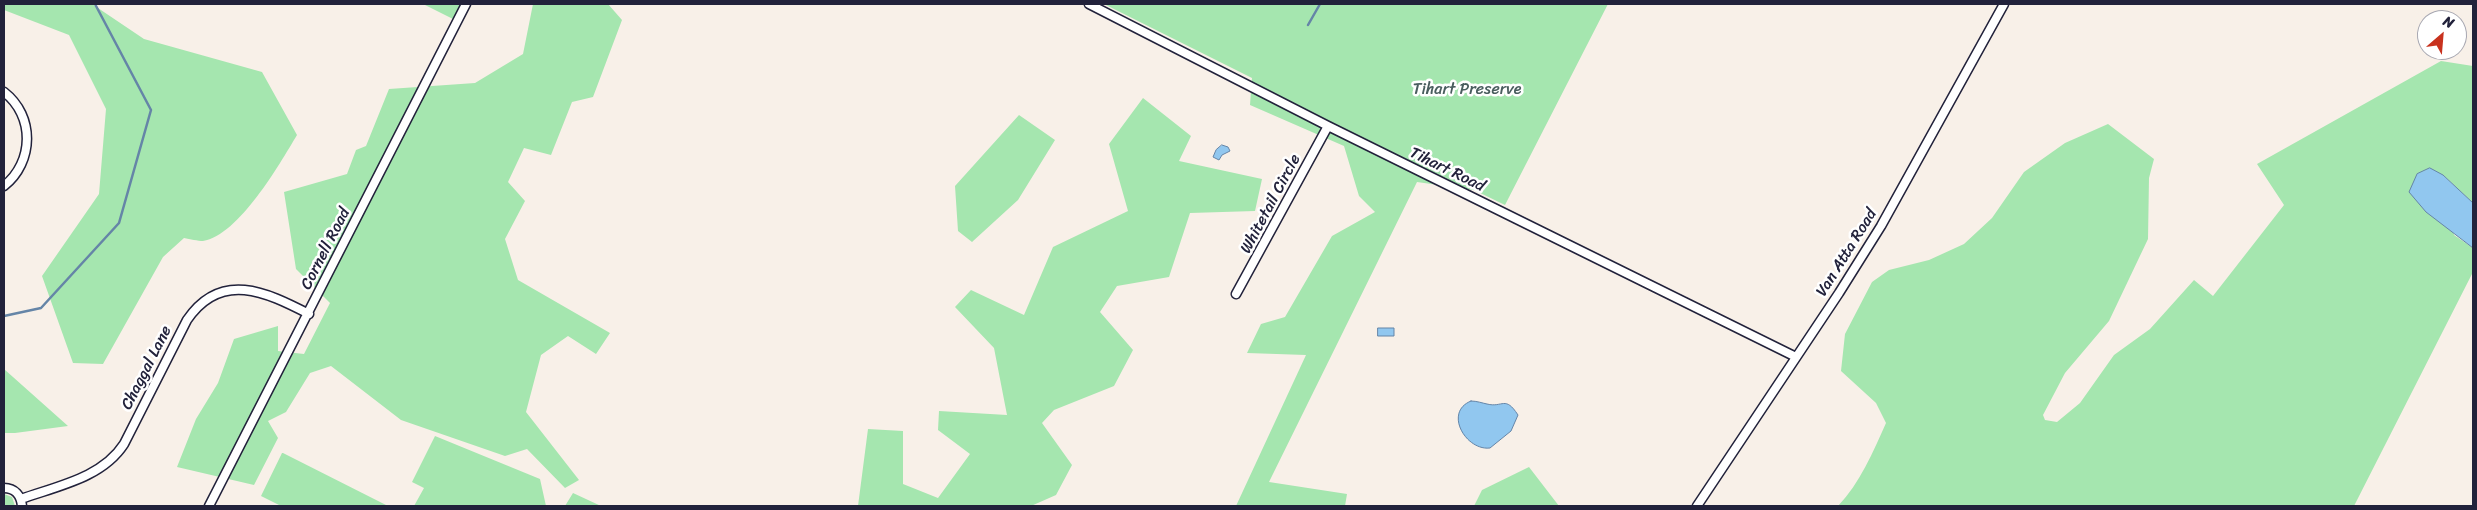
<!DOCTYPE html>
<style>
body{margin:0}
#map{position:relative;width:2477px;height:510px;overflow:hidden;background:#f8f0e8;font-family:Sriracha,sans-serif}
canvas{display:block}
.frame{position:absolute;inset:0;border:5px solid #22223b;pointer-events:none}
.north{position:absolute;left:2417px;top:10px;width:50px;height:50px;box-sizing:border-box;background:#fff;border:1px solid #a7a7b1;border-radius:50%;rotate:27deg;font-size:14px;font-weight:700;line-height:20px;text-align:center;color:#22223b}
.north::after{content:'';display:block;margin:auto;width:18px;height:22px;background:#c8321e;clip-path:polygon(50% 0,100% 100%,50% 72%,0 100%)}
</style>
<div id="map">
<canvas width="2477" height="510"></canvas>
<div class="frame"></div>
<div class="north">N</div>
</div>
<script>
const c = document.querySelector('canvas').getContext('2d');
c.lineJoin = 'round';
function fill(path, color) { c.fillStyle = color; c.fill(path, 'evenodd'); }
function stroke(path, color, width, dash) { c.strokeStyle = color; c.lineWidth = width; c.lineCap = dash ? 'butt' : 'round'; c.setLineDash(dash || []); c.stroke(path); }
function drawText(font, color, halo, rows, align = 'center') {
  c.font = font + ' Sriracha,sans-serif'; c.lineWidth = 5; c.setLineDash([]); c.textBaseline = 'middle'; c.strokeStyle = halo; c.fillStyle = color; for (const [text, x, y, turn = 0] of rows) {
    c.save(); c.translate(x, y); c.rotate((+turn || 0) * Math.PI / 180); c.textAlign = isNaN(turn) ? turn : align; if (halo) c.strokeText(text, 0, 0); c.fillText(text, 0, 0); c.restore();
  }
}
fill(new Path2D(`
 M 4,4 L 92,4 L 144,39 L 262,72 L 297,135 C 279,165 239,235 203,241 C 198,241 190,239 184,238 L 163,257 L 103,364 L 73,363 L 42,276 L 99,194 L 106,109 L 69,35 L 4,10 Z
 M 423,4 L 461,4 L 453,19 Z
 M 533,4 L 608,4 L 622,20 L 593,97 L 572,102 L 551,155 L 524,148 L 508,182 L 525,201 L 505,239 L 518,280 L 610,333 L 596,354 L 568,336 L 541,355 L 526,412 L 579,480 L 565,488 L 527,449 L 505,456 L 401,420 L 331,366 L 310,373 L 286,412 L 268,421 L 278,438 L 254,485 L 177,467 L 196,419 L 218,383 L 234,339 L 278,326 L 278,351 L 304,354 L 330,303 L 296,269 L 284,192 L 347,174 L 356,150 L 366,146 L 389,89 L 475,83 L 523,54 Z
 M 1104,4 L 1608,4 L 1505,205 L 1474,190 L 1417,182 L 1269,482 L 1347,494 L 1345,506 L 1236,506 L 1306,355 L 1247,353 L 1261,324 L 1285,317 L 1332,236 L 1375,212 L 1359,196 L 1344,146 L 1250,105 L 1252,78 Z
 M 2441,61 L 2473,66 L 2473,203 L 2443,175 L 2454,235 L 2473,248 L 2473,272 L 2354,506 L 1838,506 C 1860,483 1873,452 1886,423 L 1876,403 L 1841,371 L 1845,334 L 1872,282 L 1889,270 L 1929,260 L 1964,244 L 1992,218 L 2024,172 L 2065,143 L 2108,124 L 2154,159 L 2149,178 L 2148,239 L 2109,321 L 2065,373 L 2043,415 L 2045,420 L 2057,422 L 2080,403 L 2114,355 L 2150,329 L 2194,280 L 2213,296 L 2284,205 L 2257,164 Z
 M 1143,98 L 1191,136 L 1179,161 L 1262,179 L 1255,211 L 1190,213 L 1169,277 L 1117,286 L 1100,312 L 1133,350 L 1114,386 L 1054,410 L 1042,423 L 1072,465 L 1056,495 L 1031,506 L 858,506 L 868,429 L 903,431 L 903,484 L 938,498 L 970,454 L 938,430 L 939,411 L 1007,415 L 994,348 L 955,307 L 971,290 L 1024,315 L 1053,247 L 1128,211 L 1109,144 Z
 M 1019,115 L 1055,140 L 1018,200 L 972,242 L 958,231 L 955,186 Z
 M 4,369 L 68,426 L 15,433 L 4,433 Z
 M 435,436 L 540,479 L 546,506 L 414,506 L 424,488 L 412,482 Z
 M 282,453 L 283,453 L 388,506 L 281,506 L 261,496 Z
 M 1529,467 L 1559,506 L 1474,506 L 1482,490 Z
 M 573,493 L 601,506 L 565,506 Z
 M 4,494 L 12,497 L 15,506 L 4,506 Z`), '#a5e6af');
const water = new Path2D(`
 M 1222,145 L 1228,147 L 1230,151 L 1222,155 L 1219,160 L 1213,157 L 1216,150 Z
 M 2430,168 L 2443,175 L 2473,203 L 2473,248 L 2426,212 L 2409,192 L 2417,174 Z
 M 1378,328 L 1394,328 L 1394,336 L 1378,336 Z
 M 1471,401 C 1477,401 1482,403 1487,404 C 1503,408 1505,395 1518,415 L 1511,431 L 1490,448 C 1466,451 1443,412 1471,401 Z`);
fill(water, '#91c7ef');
stroke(water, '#6585a7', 1);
stroke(new Path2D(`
 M 1308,25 L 1320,4
 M 4,316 L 41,308 L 119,223 L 151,110 L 95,4`), '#6585a7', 2.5);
const street = new Path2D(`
 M 1089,4 L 1328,126 L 1796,357
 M 4,92 C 35,116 34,162 4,186
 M 1236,294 L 1328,126
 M 4,488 C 15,488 21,496 22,506
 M 21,499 C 57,486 102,478 124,444 L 187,320 C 221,270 266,292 309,314
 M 209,506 L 466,4
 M 1697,506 L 1839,293 L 1881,226 L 2004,4`);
stroke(street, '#22223b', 11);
stroke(street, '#fff', 8);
drawText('16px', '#495d5e', '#fff', [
 ["Tihart Preserve",1467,90]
]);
drawText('16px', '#22223b', '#fff', [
 ["Tihart Road",1447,170,26],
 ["Whitetail Circle",1271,204,-62],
 ["Cornell Road",326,249,-63],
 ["Van Atta Road",1847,253,-58],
 ["Chaggal Lane",147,368,-63]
]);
</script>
